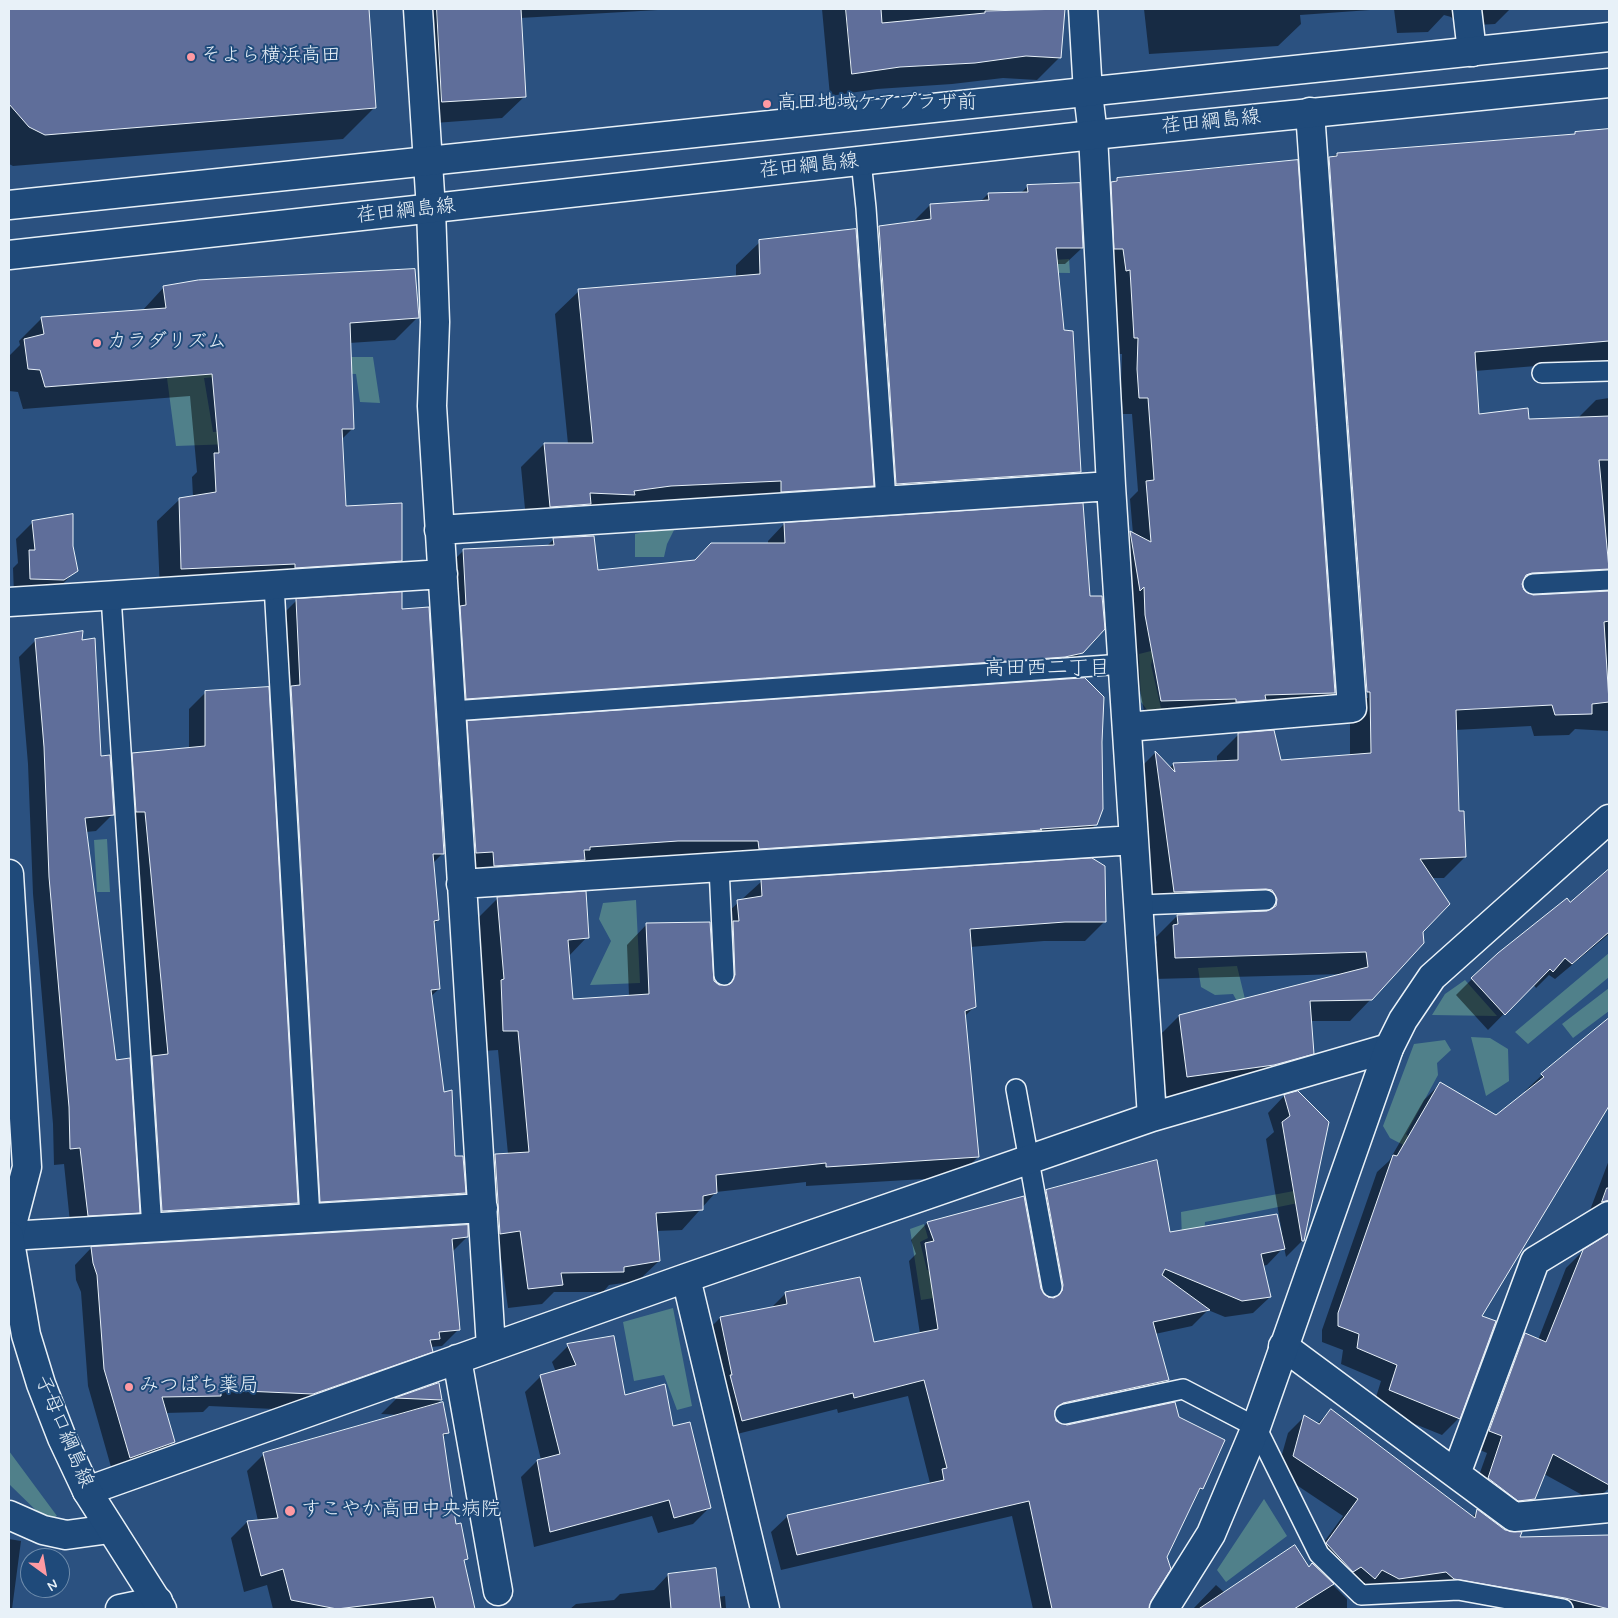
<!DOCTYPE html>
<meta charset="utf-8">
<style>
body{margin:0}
#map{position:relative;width:1618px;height:1618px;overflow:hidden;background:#2b5180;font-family:Mynerve,sans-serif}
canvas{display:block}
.frame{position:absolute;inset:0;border:10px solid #e8f1f8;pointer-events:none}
.north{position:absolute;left:20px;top:1548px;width:50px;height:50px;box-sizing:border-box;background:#1f4a7a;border:1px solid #6f8dac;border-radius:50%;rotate:148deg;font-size:14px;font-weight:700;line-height:20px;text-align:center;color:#e8f1f8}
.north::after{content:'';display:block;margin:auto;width:18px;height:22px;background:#ff9aa2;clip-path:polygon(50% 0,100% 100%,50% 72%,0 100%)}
</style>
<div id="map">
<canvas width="1618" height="1618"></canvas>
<div class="frame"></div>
<div class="north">N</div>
</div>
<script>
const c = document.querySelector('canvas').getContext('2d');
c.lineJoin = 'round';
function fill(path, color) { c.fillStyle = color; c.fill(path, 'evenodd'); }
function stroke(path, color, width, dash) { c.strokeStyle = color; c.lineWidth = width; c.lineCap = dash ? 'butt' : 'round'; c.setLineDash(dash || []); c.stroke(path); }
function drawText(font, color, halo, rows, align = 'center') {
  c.font = font + ' Mynerve,"Klee One",sans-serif'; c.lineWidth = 4; c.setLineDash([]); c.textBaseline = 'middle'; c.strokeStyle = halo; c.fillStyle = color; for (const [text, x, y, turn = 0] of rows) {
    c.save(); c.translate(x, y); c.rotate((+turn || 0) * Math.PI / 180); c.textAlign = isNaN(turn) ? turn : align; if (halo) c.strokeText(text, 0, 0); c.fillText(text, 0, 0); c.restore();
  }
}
fill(new Path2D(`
 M 1069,259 L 1070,273 L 1004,272 L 1006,263 Z
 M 163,348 L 285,370 L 204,378 L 213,432 L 285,427 L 288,442 L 176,446 Z
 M 303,357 L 373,357 L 380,403 L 360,402 L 356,374 L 304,372 Z
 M 676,526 L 667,544 L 664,557 L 635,557 L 635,534 Z
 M 1155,650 L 1151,665 L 1161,708 L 1174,708 L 1173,714 L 1151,715 L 1141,702 L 1139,654 Z
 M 107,839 L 110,892 L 97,892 L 94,840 Z
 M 636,900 L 640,983 L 590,985 L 611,941 L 599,919 L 603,903 Z
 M 1609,953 L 1609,977 L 1528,1044 L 1515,1032 Z
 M 1237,966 L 1245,999 L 1238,1003 L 1233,994 L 1215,995 L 1201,987 L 1198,968 Z
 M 1465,980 L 1497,1016 L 1432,1015 L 1445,994 Z
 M 1609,988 L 1609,1011 L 1573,1038 L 1562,1024 Z
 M 1471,1037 L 1490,1038 L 1508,1049 L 1509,1081 L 1486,1096 Z
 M 1445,1040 L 1451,1050 L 1437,1063 L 1438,1075 L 1406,1134 L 1415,1144 L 1411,1149 L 1390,1138 L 1383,1126 L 1414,1044 Z
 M 1294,1191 L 1298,1203 L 1205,1222 L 1204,1234 L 1182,1238 L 1181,1212 Z
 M 924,1224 L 928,1238 L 920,1242 L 927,1270 L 991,1289 L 921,1300 L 910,1229 Z
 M 673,1308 L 692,1406 L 677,1410 L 664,1375 L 634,1381 L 623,1322 Z
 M 9,1451 L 57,1516 L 47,1521 L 9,1484 Z
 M 1264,1499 L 1287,1536 L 1226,1582 L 1217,1570 Z`), '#50808a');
fill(new Path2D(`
 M 9,9 L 367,9 L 375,107 L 343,139 L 13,166 L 9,164 Z
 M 414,9 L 675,9 L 520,18 L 525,96 L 502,118 L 421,124 Z
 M 822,9 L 1062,9 L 1060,57 L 1037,80 L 1003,78 L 952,84 L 877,89 L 830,96 Z
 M 1144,9 L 1384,9 L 1300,15 L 1301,24 L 1278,46 L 1149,54 Z
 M 1394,9 L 1510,9 L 1495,24 L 1459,26 L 1451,17 L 1444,15 L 1428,32 L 1397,33 Z
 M 1609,131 L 1609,360 L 1475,371 L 1478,416 L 1528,420 L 1577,419 L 1596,400 L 1609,398 L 1609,731 L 1575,729 L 1569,735 L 1534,736 L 1531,726 L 1455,730 L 1458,812 L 1465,857 L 1444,878 L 1431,878 L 1422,931 L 1371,999 L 1350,1021 L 1311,1021 L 1313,1053 L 1291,1074 L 1252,1086 L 1167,1097 L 1158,1037 L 1179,1016 L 1345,974 L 1154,979 L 1153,947 L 1157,943 L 1156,937 L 1177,916 L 1255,912 L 1244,909 L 1153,913 L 1134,774 L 1155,753 L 1169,768 L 1174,764 L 1217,762 L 1217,756 L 1238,735 L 1280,761 L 1350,755 L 1350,712 L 1308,179 L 1329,158 L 1337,154 ZM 1329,172 L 1331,172 L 1368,698 L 1366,698 ZM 1596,591 L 1596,593 L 1533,596 L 1523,593 Z
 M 1117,179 L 1334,693 L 1318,709 L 1145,717 L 1114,549 L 1130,533 L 1133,534 L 1130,499 L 1138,491 L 1132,414 L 1123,414 L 1121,387 L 1122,354 L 1118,354 L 1114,286 L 1095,199 Z
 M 1028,186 L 1082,248 L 1065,264 L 1057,264 L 1080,472 L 1063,488 L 880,500 L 863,244 L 879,227 L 914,221 L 930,205 L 980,202 L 988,194 L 1021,193 Z
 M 760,242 L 872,485 L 849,509 L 527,530 L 521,467 L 544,444 L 568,444 L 555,314 L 579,291 L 736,277 L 736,265 Z
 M 164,287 L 417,318 L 395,340 L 349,343 L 353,428 L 341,440 L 345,508 L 400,560 L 378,583 L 160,591 L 157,521 L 180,499 L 193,497 L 192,477 L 197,472 L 190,396 L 23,409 L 18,392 L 9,391 L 9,356 L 20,345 L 19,341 L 42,318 L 142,311 Z
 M 33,522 L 72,546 L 76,570 L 60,587 L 14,595 L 13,568 L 18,563 L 16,539 Z
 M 784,524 L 1082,652 L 1065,669 L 450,715 L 447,567 L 464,550 L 547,546 L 554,539 L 596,571 L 694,562 L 768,544 L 768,541 Z
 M 297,600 L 400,610 L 443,853 L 433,863 L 438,920 L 433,925 L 439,989 L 430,997 L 443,1094 L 454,1157 L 464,1193 L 448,1209 L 304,1218 L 280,617 Z
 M 36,640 L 81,642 L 100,758 L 113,814 L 96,831 L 86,832 L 115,1061 L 138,1212 L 122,1229 L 71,1232 L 64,1164 L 54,1165 L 53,1124 L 33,894 L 28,764 L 19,657 Z
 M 206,692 L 297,1203 L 280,1219 L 146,1227 L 136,1073 L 151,1059 L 129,827 L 116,771 L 133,754 L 189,749 L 189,709 Z
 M 468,722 L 1096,824 L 1079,841 L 742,857 L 661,857 L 581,863 L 478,882 L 477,868 L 460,869 L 451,739 Z
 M 1609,871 L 1609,934 L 1555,979 L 1549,975 L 1536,988 L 1533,984 L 1488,1030 L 1456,995 L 1472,979 Z
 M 762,881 L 1105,921 L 1085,941 L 1044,941 L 970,947 L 975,1006 L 964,1017 L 978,1157 L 958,1177 L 806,1186 L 806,1182 L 716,1192 L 682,1230 L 656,1231 L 659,1261 L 638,1281 L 609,1285 L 603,1292 L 554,1292 L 542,1304 L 508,1308 L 500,1251 L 480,1253 L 475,1175 L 495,1155 L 508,1154 L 498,1050 L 483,1051 L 481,1001 L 484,998 L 477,919 L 497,899 L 587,937 L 568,957 L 572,1000 L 629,996 L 627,945 L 647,924 L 714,957 L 718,921 Z
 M 1609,1019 L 1609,1103 L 1480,1316 L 1459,1418 L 1442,1435 L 1373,1407 L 1381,1381 L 1341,1364 L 1343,1350 L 1322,1342 L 1322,1330 L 1377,1172 L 1389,1161 L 1424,1100 L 1440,1084 L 1497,1116 L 1527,1092 L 1525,1091 L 1542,1075 Z
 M 1298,1092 L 1303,1240 L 1286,1257 L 1284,1247 L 1267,1265 L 1262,1266 L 1270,1297 L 1253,1313 L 1225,1317 L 1208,1310 L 1192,1326 L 1155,1334 L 1168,1380 L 1152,1396 L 1054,1417 L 1055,1422 L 1202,1488 L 1195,1495 L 1143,1601 L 1111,1609 L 1033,1609 L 1012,1516 L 781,1570 L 771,1532 L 788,1516 L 927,1485 L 930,1483 L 908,1396 L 838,1413 L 837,1409 L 725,1437 L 704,1334 L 720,1318 L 770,1309 L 786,1293 L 873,1343 L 920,1334 L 909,1261 L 916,1254 L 911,1240 L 927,1223 L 1023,1197 L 1040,1290 L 1046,1297 L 1030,1208 L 1046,1191 L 1169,1233 L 1282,1233 L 1266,1139 L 1274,1132 L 1268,1113 L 1284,1096 Z
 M 1609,1160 L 1609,1201 L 1587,1218 Z
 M 1609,1223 L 1609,1488 L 1595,1502 L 1544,1474 L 1534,1499 L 1517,1515 L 1472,1495 L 1487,1453 L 1473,1447 L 1509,1351 L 1525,1335 L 1538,1340 L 1566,1268 L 1583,1251 L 1608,1235 L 1607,1225 Z
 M 467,1237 L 452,1252 L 458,1330 L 442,1346 L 431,1347 L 431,1351 L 415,1368 L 295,1410 L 209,1406 L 203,1412 L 165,1413 L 174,1441 L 157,1458 L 113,1474 L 88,1386 L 81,1292 L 76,1280 L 75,1265 L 91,1248 Z
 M 568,1346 L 624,1397 L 672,1428 L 710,1507 L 693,1524 L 658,1533 L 652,1516 L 534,1547 L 521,1477 L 537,1461 L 541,1460 L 525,1392 L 541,1376 L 556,1372 L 552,1362 Z
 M 438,1384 L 441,1400 L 435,1406 L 447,1433 L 442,1438 L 455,1525 L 466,1559 L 463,1562 L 472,1603 L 465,1609 L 273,1609 L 267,1585 L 244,1592 L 231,1538 L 247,1522 L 258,1521 L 247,1471 L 264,1454 L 400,1415 L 381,1414 L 396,1399 Z
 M 1331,1410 L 1472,1517 L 1478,1511 L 1518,1538 L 1609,1537 L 1609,1609 L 1516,1609 L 1450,1596 L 1382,1595 L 1336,1576 L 1330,1582 L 1347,1599 L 1347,1609 L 1193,1609 L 1216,1585 L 1225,1593 L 1309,1568 L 1313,1564 L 1311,1560 L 1343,1516 L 1277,1472 L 1288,1433 L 1304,1417 L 1317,1424 Z
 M 9,1539 L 21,1541 L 12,1609 L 9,1609 Z
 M 668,1575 L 718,1597 L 725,1596 L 726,1609 L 570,1609 L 576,1604 L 614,1600 L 620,1594 L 654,1590 Z`), '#0007');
const building = new Path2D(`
 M 9,9 L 369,9 L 376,108 L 45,135 L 29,127 L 9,104 Z
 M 437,9 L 521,9 L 526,97 L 442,102 Z
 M 846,9 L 881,9 L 882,23 L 985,13 L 985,11 L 1065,9 L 1061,58 L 1026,56 L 975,63 L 900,67 L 852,74 Z
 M 1609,129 L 1609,341 L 1475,352 L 1479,414 L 1528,408 L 1529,419 L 1609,416 L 1609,460 L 1599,460 L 1609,569 L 1532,573 L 1526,575 L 1522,584 L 1524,590 L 1533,595 L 1609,591 L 1609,621 L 1604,622 L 1609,702 L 1592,704 L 1592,714 L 1555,715 L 1552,705 L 1456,710 L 1459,811 L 1464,811 L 1466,857 L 1420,859 L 1450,904 L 1423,932 L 1424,943 L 1372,1000 L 1310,1001 L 1314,1054 L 1274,1065 L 1187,1077 L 1179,1015 L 1368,967 L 1366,952 L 1175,958 L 1173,925 L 1178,924 L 1177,915 L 1267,911 L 1276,906 L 1277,899 L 1272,890 L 1266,889 L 1174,892 L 1155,751 L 1175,772 L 1173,763 L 1238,760 L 1238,733 L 1274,730 L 1281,760 L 1371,753 L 1370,692 L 1367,692 L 1329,157 L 1337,156 L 1337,153 L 1575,134 L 1575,132 Z
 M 1298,160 L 1335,693 L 1265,695 L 1266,700 L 1236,702 L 1236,699 L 1161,701 L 1145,615 L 1144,587 L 1140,591 L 1130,531 L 1151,542 L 1146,481 L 1154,480 L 1148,398 L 1139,398 L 1137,369 L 1138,338 L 1134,338 L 1130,270 L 1126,271 L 1123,249 L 1114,249 L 1111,182 L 1117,181 L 1117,178 Z
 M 1080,183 L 1083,248 L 1056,248 L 1064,330 L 1073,331 L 1081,472 L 896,484 L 879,226 L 931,219 L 930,204 L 989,200 L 988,193 L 1028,192 L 1027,185 Z
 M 856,229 L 874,486 L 781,492 L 781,481 L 671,486 L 634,491 L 635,495 L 590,493 L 591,504 L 550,507 L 544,443 L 593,443 L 578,289 L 760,274 L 759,240 Z
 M 415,269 L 419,318 L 350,323 L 354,429 L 342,429 L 346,506 L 402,503 L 402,561 L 295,568 L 295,564 L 181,569 L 179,498 L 216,492 L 214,453 L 219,453 L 212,374 L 45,387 L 40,370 L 28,369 L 24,339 L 44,334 L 41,317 L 166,308 L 163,286 L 198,280 Z
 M 1083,503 L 1090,596 L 1102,596 L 1105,629 L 1083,653 L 1065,657 L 466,699 L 460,606 L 466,605 L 463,549 L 554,545 L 553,538 L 594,536 L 598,570 L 695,560 L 711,543 L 785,543 L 784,523 Z
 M 73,514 L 73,546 L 78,571 L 64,580 L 30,579 L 29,550 L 35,550 L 32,521 Z
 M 402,592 L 402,609 L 429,607 L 444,854 L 433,854 L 439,920 L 434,921 L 440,989 L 431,990 L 444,1092 L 452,1090 L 455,1156 L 463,1156 L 466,1193 L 320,1202 L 291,686 L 300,685 L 296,599 Z
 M 83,631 L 82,640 L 95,638 L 101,756 L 110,755 L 114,815 L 85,818 L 116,1060 L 130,1058 L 140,1213 L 88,1216 L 80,1148 L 70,1149 L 69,1107 L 49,877 L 44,747 L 35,639 Z
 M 1085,678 L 1104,697 L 1102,742 L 1103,809 L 1097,825 L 1040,829 L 1042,830 L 759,849 L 758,841 L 678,841 L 590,847 L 590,850 L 584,850 L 585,860 L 494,866 L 493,852 L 476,853 L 467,721 Z
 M 269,687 L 298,1203 L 162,1211 L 152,1056 L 168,1054 L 145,812 L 136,812 L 132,753 L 205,746 L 205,691 Z
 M 1092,858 L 1105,866 L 1106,922 L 1065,922 L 970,929 L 976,1007 L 965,1011 L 979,1157 L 826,1167 L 826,1163 L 716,1175 L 717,1193 L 703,1196 L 703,1210 L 656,1213 L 660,1261 L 624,1267 L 624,1272 L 561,1273 L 563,1285 L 528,1289 L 520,1231 L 500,1234 L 495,1154 L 529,1152 L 518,1031 L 503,1031 L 501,980 L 504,979 L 497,897 L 586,891 L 589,938 L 568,940 L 573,999 L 649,994 L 646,923 L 710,922 L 714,981 L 719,985 L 730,984 L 735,975 L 733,921 L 739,921 L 737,900 L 762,896 L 761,880 Z
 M 1609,869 L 1609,932 L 1572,964 L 1565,958 L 1553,972 L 1550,969 L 1505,1015 L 1471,978 L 1498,953 L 1567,898 L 1570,902 Z
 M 1609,1018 L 1609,1106 L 1482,1316 L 1496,1321 L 1460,1419 L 1389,1390 L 1397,1365 L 1357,1348 L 1359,1334 L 1338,1326 L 1338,1313 L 1393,1155 L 1397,1156 L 1440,1082 L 1496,1115 L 1544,1077 L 1541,1074 Z
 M 1298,1091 L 1329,1122 L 1304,1241 L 1302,1241 L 1282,1122 L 1290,1116 L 1284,1095 Z
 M 1157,1160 L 1170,1232 L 1277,1214 L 1285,1249 L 1261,1254 L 1271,1297 L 1242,1301 L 1165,1269 L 1162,1275 L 1210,1310 L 1153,1322 L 1169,1380 L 1063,1403 L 1055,1410 L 1056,1421 L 1067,1425 L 1175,1402 L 1179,1417 L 1225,1440 L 1203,1489 L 1200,1488 L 1167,1557 L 1171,1569 L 1151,1601 L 1149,1609 L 1052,1609 L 1029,1501 L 797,1555 L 787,1515 L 944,1480 L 942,1469 L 947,1468 L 924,1380 L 854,1398 L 853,1393 L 742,1421 L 730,1375 L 732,1375 L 720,1317 L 787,1304 L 785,1292 L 860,1277 L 874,1342 L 938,1329 L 925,1243 L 934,1241 L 927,1222 L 1024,1196 L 1041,1289 L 1048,1297 L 1054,1298 L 1062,1291 L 1063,1285 L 1046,1190 Z
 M 1607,1188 L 1609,1188 L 1609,1200 L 1602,1202 Z
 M 468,1225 L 468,1237 L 452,1239 L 460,1330 L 439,1332 L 440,1339 L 430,1340 L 433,1352 L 313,1394 L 221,1390 L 221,1396 L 162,1397 L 175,1442 L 130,1458 L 104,1369 L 97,1275 L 93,1263 L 91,1247 Z
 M 1609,1234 L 1609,1485 L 1553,1454 L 1535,1499 L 1518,1501 L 1488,1478 L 1502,1436 L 1489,1431 L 1525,1333 L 1546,1342 L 1583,1250 Z
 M 614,1336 L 625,1395 L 665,1384 L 673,1426 L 690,1422 L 711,1508 L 674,1518 L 669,1500 L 550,1532 L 537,1460 L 560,1454 L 540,1375 L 576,1365 L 567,1344 Z
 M 439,1383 L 442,1400 L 395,1398 Z
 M 443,1402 L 449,1433 L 443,1434 L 456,1524 L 461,1523 L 468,1559 L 464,1560 L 475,1609 L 436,1609 L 433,1597 L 337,1609 L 291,1600 L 283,1569 L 261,1576 L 247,1521 L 278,1518 L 263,1453 Z
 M 1331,1409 L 1475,1518 L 1477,1509 L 1505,1530 L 1522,1532 L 1520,1537 L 1609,1535 L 1609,1609 L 1565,1598 L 1454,1579 L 1446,1572 L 1399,1579 L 1382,1570 L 1375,1579 L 1361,1567 L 1353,1572 L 1326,1543 L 1358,1499 L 1293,1456 L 1304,1415 L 1319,1424 Z
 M 1295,1545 L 1309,1567 L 1312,1563 L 1334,1584 L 1294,1609 L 1199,1609 Z
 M 716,1568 L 721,1609 L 671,1609 L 668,1574 Z`);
fill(building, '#5f6e9a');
stroke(building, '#e8f1f8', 1);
const service = new Path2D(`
 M 861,161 L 866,208 L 886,501
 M 1542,373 L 1609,371
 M 1533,584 L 1609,580
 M 274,585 L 310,1218
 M 111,596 L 152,1229
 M 452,711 L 1123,664
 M 719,867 L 724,975
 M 1139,905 L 1266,900
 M 1016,1089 L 1052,1287
 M 1065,1414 L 1183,1389 L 1256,1427 L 1319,1554 L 1361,1595 L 1458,1590 L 1563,1609`);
const minor = new Path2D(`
 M 418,9 L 431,209 L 435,322 L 432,406 L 491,1347
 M 1083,9 L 1088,93 L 1093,135 L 1111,486 L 1152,1117
 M 1467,9 L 1472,52
 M 439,530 L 1111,486
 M 9,602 L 443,574
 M 1127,727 L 1352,708 L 1310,112
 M 461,884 L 1134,840
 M 9,1236 L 483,1208
 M 686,1278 L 765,1609
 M 1283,1346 L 1514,1517 L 1609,1508
 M 457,1359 L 498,1591
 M 1456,1474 L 1535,1261 L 1609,1216
 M 87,1491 L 686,1278 L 1152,1117 L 1389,1048
 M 9,1515 L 43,1530 L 66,1535 L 110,1529
 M 120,1609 L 158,1601`);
const tertiary = new Path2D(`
 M 9,874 L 27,1167 L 9,1236
 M 1164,1609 L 1211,1534 L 1256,1427 L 1389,1048 L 1403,1020 L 1432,977 L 1609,819`);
const secondary = new Path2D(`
 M 9,205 L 1609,37
 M 9,255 L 1093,135 L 1609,83
 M 9,1236 L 26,1335 L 41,1384 L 62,1438 L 87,1491 L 162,1609`);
stroke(service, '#e8f1f8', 22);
stroke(minor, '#e8f1f8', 31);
stroke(tertiary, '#e8f1f8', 31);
stroke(secondary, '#e8f1f8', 31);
stroke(service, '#1f4a7a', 19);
stroke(minor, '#1f4a7a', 28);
stroke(tertiary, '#1f4a7a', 28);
stroke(secondary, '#1f4a7a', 28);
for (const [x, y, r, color] of [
 [191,57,5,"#ff9aa2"],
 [767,104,5,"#ff9aa2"],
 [97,343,5,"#ff9aa2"],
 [129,1387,5,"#ff9aa2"],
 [290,1511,6,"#ff9aa2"]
]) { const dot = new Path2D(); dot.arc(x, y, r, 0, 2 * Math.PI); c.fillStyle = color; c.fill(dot); stroke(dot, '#1f4a7a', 2); }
drawText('20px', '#e8f1f8', '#1f4a7a', [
 ["そよら横浜高田",201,57],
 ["高田地域ケアプラザ前",777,104],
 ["カラダリズム",107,343],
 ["みつばち薬局",139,1387],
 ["すこやか高田中央病院",301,1511]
], 'left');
drawText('20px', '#e8f1f8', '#1f4a7a', [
 ["荏田綱島線",1211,123,-6],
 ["荏田綱島線",809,167,-6],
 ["荏田綱島線",406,212,-6],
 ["子母口綱島線",63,1432,67]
]);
drawText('21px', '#e8f1f8', '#1f4a7a', [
 ["高田西二丁目",1047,670]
]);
</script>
